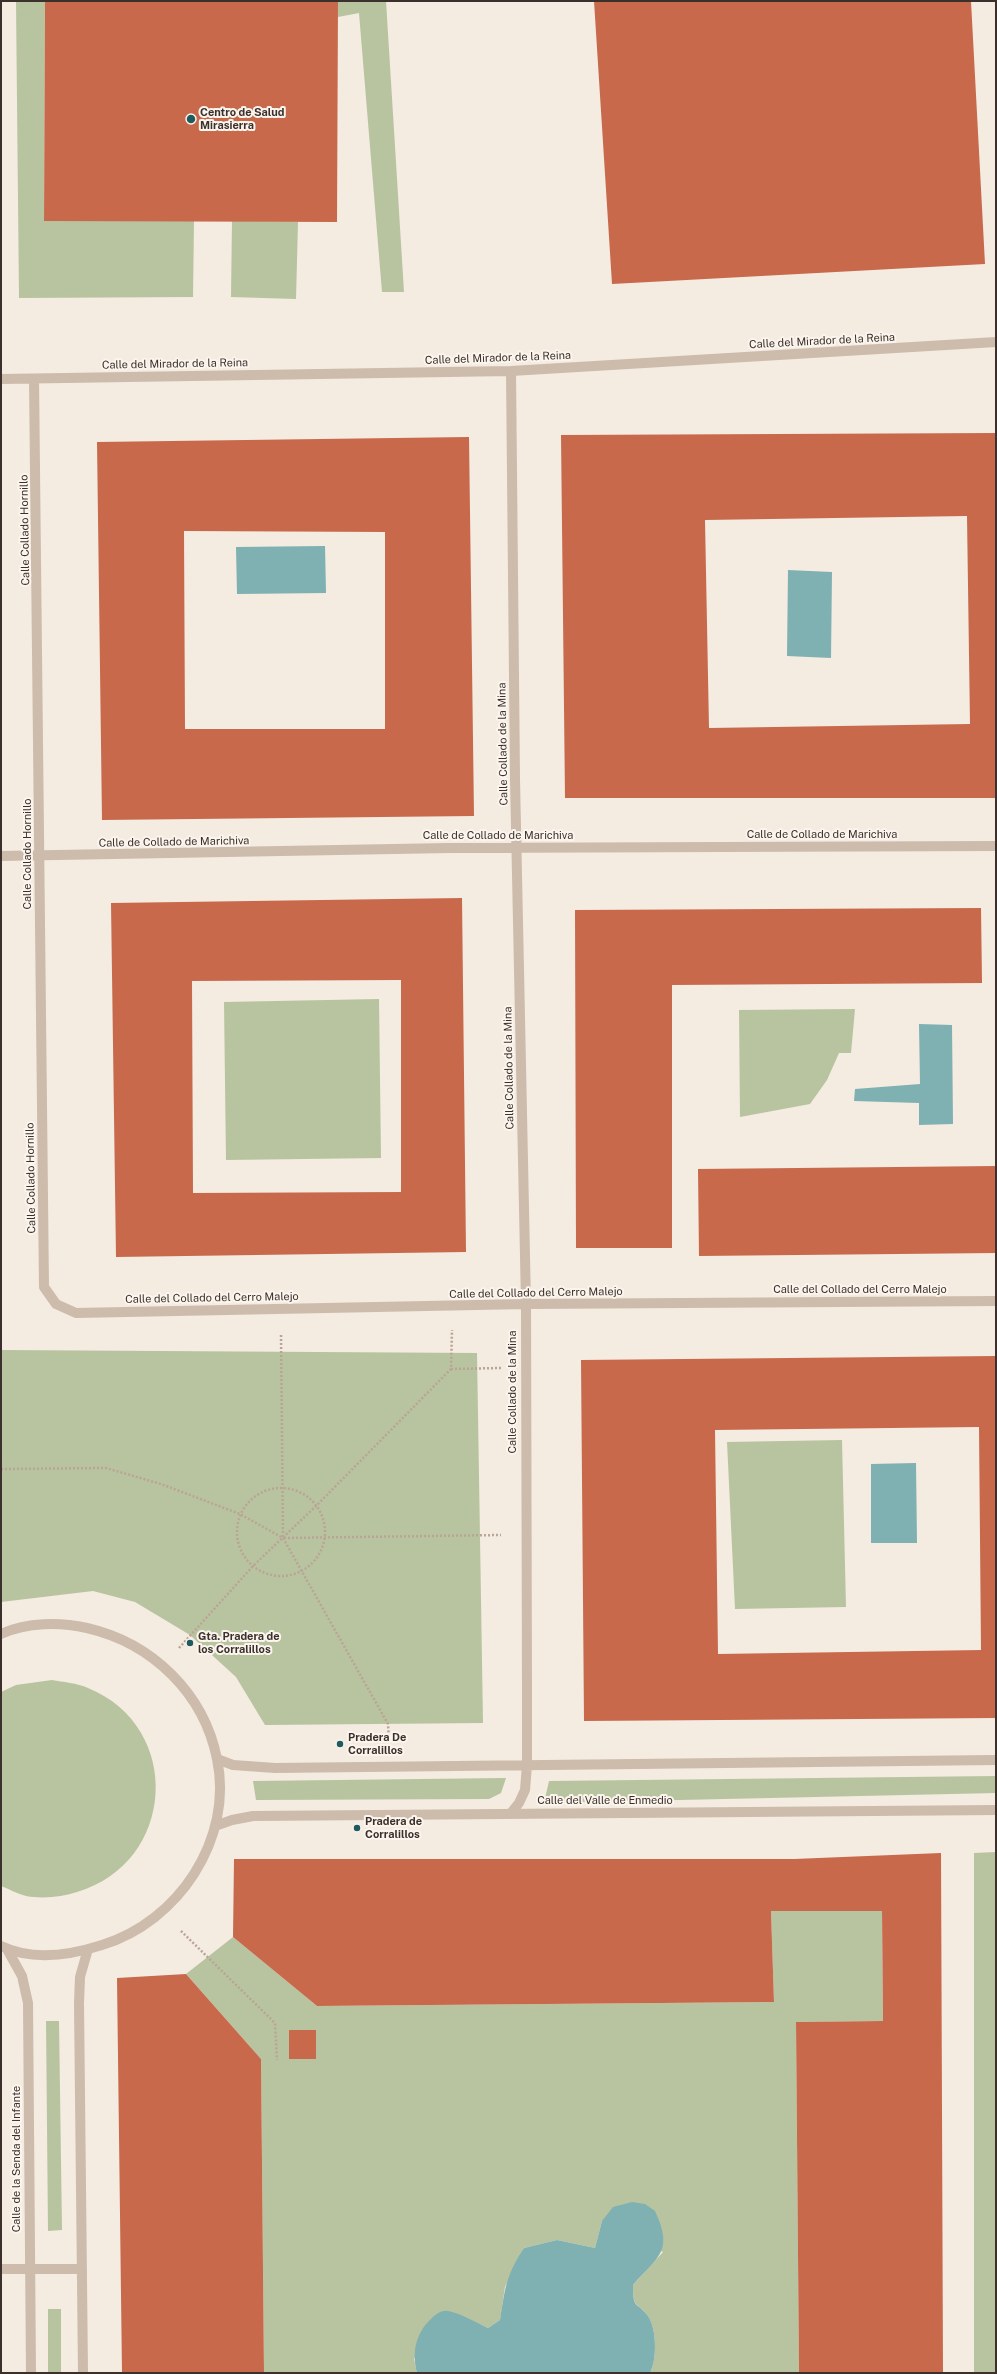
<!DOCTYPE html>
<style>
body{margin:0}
#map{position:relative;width:997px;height:2374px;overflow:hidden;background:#f4ebe1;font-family:"Public Sans",sans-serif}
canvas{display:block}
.frame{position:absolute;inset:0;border:2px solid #3b302b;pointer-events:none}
</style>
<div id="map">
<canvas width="997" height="2374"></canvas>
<div class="frame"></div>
</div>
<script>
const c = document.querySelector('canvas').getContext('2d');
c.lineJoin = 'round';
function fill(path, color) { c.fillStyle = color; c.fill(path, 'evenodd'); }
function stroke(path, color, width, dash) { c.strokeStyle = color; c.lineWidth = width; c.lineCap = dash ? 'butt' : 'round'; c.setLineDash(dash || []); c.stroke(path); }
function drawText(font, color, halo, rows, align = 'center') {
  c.font = font + ' "Public Sans",sans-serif'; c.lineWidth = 4; c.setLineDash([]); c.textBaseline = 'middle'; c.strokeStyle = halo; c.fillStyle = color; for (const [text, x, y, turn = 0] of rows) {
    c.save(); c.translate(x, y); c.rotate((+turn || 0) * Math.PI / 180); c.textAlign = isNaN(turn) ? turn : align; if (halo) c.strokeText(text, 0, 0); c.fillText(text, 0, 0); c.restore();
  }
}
fill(new Path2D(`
 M 16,1 L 45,1 L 44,221 L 194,221 L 193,297 L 19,298 Z
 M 338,1 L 386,1 L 404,292 L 382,292 L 359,13 L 338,17 Z
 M 232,221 L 298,222 L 296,299 L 231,297 Z
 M 379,999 L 381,1158 L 226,1160 L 224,1002 Z
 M 855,1009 L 851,1053 L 839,1053 L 827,1080 L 810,1104 L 740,1117 L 739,1010 Z
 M 1,1350 L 477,1353 L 483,1723 L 265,1725 L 236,1677 L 190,1635 L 135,1602 L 93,1591 L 1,1602 Z
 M 842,1440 L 846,1607 L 735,1609 L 727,1442 Z
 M 52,1680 C 63,1682 77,1683 88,1688 C 184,1727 176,1863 77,1892 C 62,1897 43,1899 26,1896 C 18,1894 9,1889 1,1886 L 1,1692 L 16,1685 Z
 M 996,1776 L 996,1793 L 544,1803 L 549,1781 Z
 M 506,1778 L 501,1793 L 489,1799 L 256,1800 L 253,1781 Z
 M 996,1852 L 996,2373 L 974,2373 L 974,1853 Z
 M 771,1911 L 882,1911 L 883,2021 L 796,2022 L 799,2373 L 650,2373 C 657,2360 657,2329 648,2316 C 636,2300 633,2310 633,2285 L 663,2252 L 602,2221 L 595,2248 L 557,2240 L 524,2248 L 505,2287 L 500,2320 L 488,2328 L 446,2311 L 414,2359 L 417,2373 L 264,2373 L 261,2059 L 186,1974 L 233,1937 L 317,2006 L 774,2002 Z
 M 46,2021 L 59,2021 L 62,2230 L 48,2231 Z
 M 48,2309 L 61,2309 L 61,2373 L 48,2373 Z`), '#b8c4a0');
fill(new Path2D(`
 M 325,546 L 326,593 L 237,594 L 236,547 Z
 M 788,570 L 832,572 L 831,658 L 787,656 Z
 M 919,1024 L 952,1025 L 953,1124 L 919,1125 L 919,1103 L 854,1101 L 855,1089 L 920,1084 Z
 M 916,1463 L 917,1543 L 871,1543 L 871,1464 Z
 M 632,2202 L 645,2204 L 655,2211 C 674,2252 658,2256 633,2285 C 633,2311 636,2300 648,2316 C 657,2329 657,2360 650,2373 L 417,2373 C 412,2353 415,2334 431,2319 C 435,2315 441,2310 448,2311 C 462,2314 475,2322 488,2328 L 500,2320 C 505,2289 506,2275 524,2248 L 557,2240 L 595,2248 L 602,2221 L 613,2207 Z`), '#7fb0b2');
fill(new Path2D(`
 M 45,1 L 338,1 L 337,222 L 44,221 Z
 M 594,1 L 971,1 L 985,264 L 612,284 Z
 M 996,433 L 996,798 L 565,798 L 561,435 ZM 967,516 L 970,724 L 709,728 L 705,520 Z
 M 469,437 L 474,816 L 102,820 L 97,442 ZM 184,531 L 385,532 L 385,729 L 185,729 Z
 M 462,898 L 466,1252 L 116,1257 L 111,903 ZM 401,980 L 401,1192 L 193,1193 L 192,981 Z
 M 981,908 L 982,983 L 672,985 L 672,1248 L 576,1248 L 575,910 Z
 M 996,1166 L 996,1253 L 699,1256 L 698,1169 Z
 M 996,1356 L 996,1718 L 584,1721 L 581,1360 ZM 979,1427 L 981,1650 L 718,1654 L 715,1430 Z
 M 941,1853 L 943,2373 L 799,2373 L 796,2022 L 883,2021 L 882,1911 L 771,1911 L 774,2002 L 317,2006 L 233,1937 L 234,1859 L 794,1859 Z
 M 186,1974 L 261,2059 L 264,2373 L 122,2373 L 117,1978 Z
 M 289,2030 L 316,2030 L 316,2059 L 289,2059 Z`), '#c8694b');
stroke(new Path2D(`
 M 281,1335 L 283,1538 L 501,1535
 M 451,1369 L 501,1368
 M 1,1469 L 106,1468 L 161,1484 L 240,1514 L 283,1538 L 388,1724 L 389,1742
 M237 1532a44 44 0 1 1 88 0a44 44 0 1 1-88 0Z
 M 179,1648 L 253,1566 L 316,1506 L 451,1369 L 452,1330
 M 181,1931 L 275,2023 L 277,2060`), '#b9a596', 2.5, [2, 2]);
stroke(new Path2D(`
 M 1,379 L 511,371 L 996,342
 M 34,379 L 44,1287 L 56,1304 L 76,1313 L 526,1304 L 996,1301
 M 1,856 L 450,848 L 996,846
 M 1,1634 C 27,1622 60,1622 87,1628 C 152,1643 204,1693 217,1759 C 234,1839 178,1922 102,1945 C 71,1955 32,1961 1,1946
 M 217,1759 L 233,1765 L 275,1768 L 996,1760
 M 511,1813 L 519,1803 L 525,1790 L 527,1765 L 527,1688 L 526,1304 L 515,779 L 511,371
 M 215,1826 L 232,1820 L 253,1816 L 996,1810
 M 7,1949 L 22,1976 L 28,2003 L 31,2373
 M 1,2269 L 82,2269
 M 83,2373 L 79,2003 L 80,1977 L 88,1949`), '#cdbbac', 10);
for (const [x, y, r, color] of [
 [191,119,5,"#1f5a5e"],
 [190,1643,4,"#1f5a5e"],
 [340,1744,4,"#1f5a5e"],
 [357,1828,4,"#1f5a5e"]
]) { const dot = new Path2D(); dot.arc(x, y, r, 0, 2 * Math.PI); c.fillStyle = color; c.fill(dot); stroke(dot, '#fbf5ee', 1.5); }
drawText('bold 11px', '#3b302b', '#fbf5ee', [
 ["Centro de Salud",200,113],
 ["Mirasierra",200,126],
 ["Gta. Pradera de",198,1637],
 ["los Corralillos",198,1650],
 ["Pradera De",348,1738],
 ["Corralillos",348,1751],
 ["Pradera de",365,1822],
 ["Corralillos",365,1835]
], 'left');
drawText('11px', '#3b302b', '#fbf5ee', [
 ["Calle del Mirador de la Reina",822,341,-3],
 ["Calle del Mirador de la Reina",498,358,-2],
 ["Calle del Mirador de la Reina",175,364,-1],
 ["Calle Collado Hornillo",25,530,-91],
 ["Calle Collado de la Mina",503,744,-91],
 ["Calle de Collado de Marichiva",822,835],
 ["Calle de Collado de Marichiva",498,836],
 ["Calle de Collado de Marichiva",174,842,-1],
 ["Calle Collado Hornillo",28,854,-90],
 ["Calle Collado de la Mina",509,1068,-91],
 ["Calle Collado Hornillo",31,1178,-91],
 ["Calle del Collado del Cerro Malejo",860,1290],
 ["Calle del Collado del Cerro Malejo",536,1293,-1],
 ["Calle del Collado del Cerro Malejo",212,1298,-1],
 ["Calle Collado de la Mina",513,1392,-90],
 ["Calle del Valle de Enmedio",605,1801],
 ["Calle de la Senda del Infante",17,2159,-90]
]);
</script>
